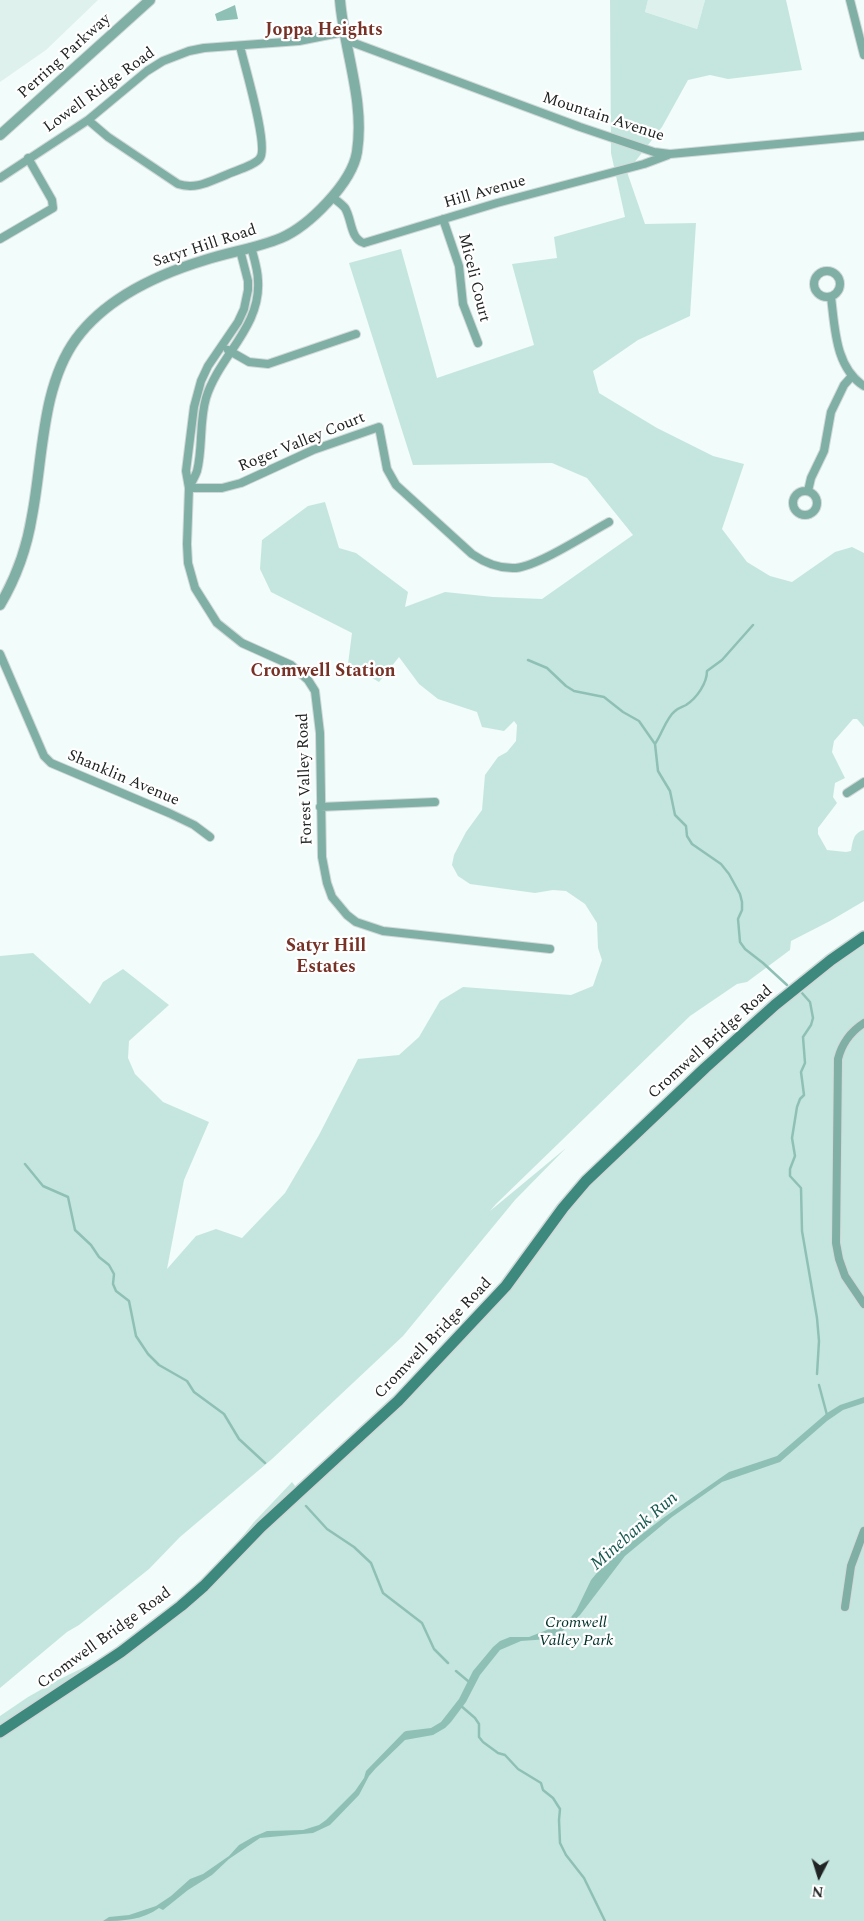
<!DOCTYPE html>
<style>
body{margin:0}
#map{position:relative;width:864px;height:1921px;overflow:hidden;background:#f2fcfa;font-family:Spectral,serif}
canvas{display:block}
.north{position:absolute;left:794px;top:1851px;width:50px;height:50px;-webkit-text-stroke:4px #fff;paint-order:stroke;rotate:185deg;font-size:14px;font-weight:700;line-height:20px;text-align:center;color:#212424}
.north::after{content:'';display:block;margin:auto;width:18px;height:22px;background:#212424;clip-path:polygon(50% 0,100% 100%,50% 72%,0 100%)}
</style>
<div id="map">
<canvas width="864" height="1921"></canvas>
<div class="north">N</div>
</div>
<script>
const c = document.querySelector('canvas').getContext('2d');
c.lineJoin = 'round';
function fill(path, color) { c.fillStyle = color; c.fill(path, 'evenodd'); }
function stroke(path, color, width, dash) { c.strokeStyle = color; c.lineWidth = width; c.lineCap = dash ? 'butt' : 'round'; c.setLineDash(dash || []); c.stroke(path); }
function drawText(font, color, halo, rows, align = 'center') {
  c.font = font + ' Spectral,serif'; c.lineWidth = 4.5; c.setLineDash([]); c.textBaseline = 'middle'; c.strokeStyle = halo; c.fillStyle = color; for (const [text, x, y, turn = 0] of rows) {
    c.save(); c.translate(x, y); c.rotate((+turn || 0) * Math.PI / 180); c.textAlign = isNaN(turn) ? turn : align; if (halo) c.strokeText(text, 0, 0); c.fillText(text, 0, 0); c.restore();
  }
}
fill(new Path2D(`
 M 0,0 L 98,0 L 46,50 L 0,82 Z
 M 648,0 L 705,0 L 697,29 L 645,12 Z`), '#def1ed');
fill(new Path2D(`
 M 610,0 L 648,0 L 645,12 L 697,29 L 705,0 L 786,0 L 802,70 L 728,79 L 710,75 L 688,80 L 662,127 L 627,172 L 645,224 L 696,223 L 690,316 L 638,340 L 593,371 L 599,393 L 657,428 L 713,456 L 744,464 L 722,529 L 747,562 L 770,576 L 792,582 L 835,552 L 852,547 L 864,553 L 864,727 L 857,719 L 853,719 L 834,741 L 832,752 L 845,778 L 835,783 L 833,797 L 837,803 L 818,828 L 818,834 L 827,850 L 846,852 L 851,851 C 853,841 853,833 864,830 L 864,901 L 830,921 L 791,941 L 790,950 L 747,982 L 737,984 L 690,1016 L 496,1204 L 490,1211 L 566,1148 L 515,1200 L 403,1336 L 272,1459 L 180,1537 L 149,1569 L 79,1625 L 67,1632 L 0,1688 L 0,956 L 33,953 L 90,1004 L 103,982 L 123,969 L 169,1005 L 129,1041 L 128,1058 L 135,1074 L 163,1102 L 209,1122 L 184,1180 L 167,1269 L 196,1236 L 216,1229 L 242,1238 L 285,1193 L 319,1135 L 358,1059 L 399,1055 L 419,1037 L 440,1001 L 463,987 L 571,995 L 593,986 L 602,960 L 598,948 L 597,923 L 585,904 L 566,891 L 553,890 L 535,893 L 470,884 L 458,876 L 452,865 L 454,855 L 466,832 L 482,810 L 485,775 L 498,757 L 507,752 L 516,741 L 517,725 L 514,721 L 504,731 L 482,727 L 477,712 L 438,699 L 419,684 L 399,657 L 379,682 L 348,664 L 352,633 L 271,592 L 260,569 L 262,540 L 308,506 L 325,502 L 339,548 L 356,553 L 408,592 L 405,607 L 445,592 L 493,597 L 542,599 L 633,535 L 587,478 L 552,463 L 413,465 L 349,263 L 401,249 L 437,378 L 534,345 L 512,264 L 557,258 L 554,237 L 625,217 L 611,153 Z
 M 864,943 L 864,1921 L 0,1921 L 0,1716 L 28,1697 L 58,1680 L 109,1655 L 200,1589 L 254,1522 L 292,1482 L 302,1495 L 389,1416 L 500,1301 L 582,1192 L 708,1071 L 789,999 Z`), '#c5e6de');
fill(new Path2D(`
 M 235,5 L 238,19 L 217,21 L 215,14 Z
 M 864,1397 L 864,1403 L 843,1410 L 827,1421 L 780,1462 L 722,1482 L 672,1517 L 625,1556 L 580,1615 L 557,1636 L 549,1639 L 521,1641 L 500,1650 L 480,1675 L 466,1702 L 451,1722 L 445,1728 L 433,1735 L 405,1740 L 376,1768 L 369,1776 L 359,1795 L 330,1825 L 313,1833 L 260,1838 L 229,1859 L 212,1875 L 188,1890 L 163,1910 L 159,1908 C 143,1920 123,1921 103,1921 L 109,1917 L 129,1915 L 156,1906 L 171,1896 L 190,1879 L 203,1874 L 229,1856 L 239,1845 L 253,1837 L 267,1831 L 303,1830 L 319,1825 L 326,1820 L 355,1791 L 364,1778 L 366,1771 L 404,1732 L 406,1731 L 431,1728 L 441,1722 L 459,1699 L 473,1671 L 493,1647 L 500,1641 L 510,1637 L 529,1637 L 567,1622 L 576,1611 L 591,1580 L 606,1562 L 663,1518 L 729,1472 L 777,1456 L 827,1413 L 840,1405 Z`), '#8fc0b6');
stroke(new Path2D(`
 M 528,660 L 547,668 L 566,686 L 574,691 L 604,697 L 623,712 L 639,721 L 655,744 L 658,771 L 670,791 L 675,815 L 686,826 L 687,836 L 692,844 L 721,864 L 729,874 L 740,894 L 742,902 L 742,910 L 738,919 L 740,942 L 745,949 L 763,963 L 787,985
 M 655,744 C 662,734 666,718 675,711 C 678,708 682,707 686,705 C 697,698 707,683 707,671 L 722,660 L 753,625
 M 802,993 L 810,1002 L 813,1018 L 811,1025 L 803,1037 L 805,1063 L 801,1072 L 804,1095 L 800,1099 L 797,1107 L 792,1138 L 795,1156 L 790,1169 L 790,1176 L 801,1188 L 802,1231 L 817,1318 L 819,1341 L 817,1374
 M 25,1164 L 43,1186 L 68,1197 L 75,1230 L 91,1245 L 99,1257 L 109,1265 L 114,1274 L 113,1284 L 116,1291 L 129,1301 L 136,1336 L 148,1354 L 159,1365 L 187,1381 L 194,1392 L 224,1414 L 239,1439 L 265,1463
 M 819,1385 L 827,1415
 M 306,1506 L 327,1529 L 354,1547 L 371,1563 L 383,1593 L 422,1623 L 434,1649 L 448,1663
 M 456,1671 L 468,1681
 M 460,1705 L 475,1718 L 479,1724 L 479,1737 L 483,1742 L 498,1753 L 505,1755 L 518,1769 L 541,1783 L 543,1790 L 553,1798 L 560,1809 L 559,1820 L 560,1843 L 566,1855 L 584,1878 L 605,1921`), '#8fc0b6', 2.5);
const minor = new Path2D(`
 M 850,0 L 864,55
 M 346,40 L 580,127 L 654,152 L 670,154 L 864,136
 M 88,120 L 108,137 L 178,184 C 196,190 210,181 226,175 C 234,171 256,165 260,158 C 269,146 244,64 240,46
 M 0,178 L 88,120 L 147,71 L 163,61 L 189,51 L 204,48 L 299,41 L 344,32
 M 332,197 C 336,200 342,204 345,208 C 352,219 350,239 364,243 L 497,203 L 644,164 L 668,155
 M 443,219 L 459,266 L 463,304 L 478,343
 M 0,239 L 53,208 L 52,200 L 28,158
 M 240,250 L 248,281 L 248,290 L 244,309 L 238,322 L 208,366 L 201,381 L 194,407 L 186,471 L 189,488 L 187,544 L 188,563 L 195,588 L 217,623 L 242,643 L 291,665 L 308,680 L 315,691 L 320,733 L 322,857 L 327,883 L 332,897 L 347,915 L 356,922 L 383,931 L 550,949
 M814 284a13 13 0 1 1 26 0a13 13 0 1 1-26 0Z
 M 831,297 C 835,328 835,367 864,386
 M 228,350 L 249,362 L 268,364 L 356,334
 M 189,488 L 222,488 L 241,483 L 313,450 L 379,427 L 387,469 L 396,485 L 472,554 C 485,563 500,569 516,568 C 540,565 587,534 609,522
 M 189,488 C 191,483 195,477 197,471 C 203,448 199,422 206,398 C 219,356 261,327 258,281 C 258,270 254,258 251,247
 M793 503a12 12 0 1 1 24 0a12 12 0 1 1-24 0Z
 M 808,491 L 811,478 L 824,451 L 831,412 L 844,385 L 852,376
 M 0,654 L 44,756 L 51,763 L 169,813 L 194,825 L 210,837
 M 847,793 L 864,782
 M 320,807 L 435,802
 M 864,1023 C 850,1032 842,1043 838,1059 L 836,1243 L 839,1259 L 845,1276 L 864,1304
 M 845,1607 L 851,1566 L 864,1531`);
const tertiary = new Path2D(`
 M 0,135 L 150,0
 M 0,605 C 16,578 27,547 32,516 C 43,460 41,387 76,339 C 106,298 159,274 205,260 C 230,252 257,248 281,238 C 309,226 352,183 357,152 C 365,100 344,51 340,0`);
const secondary = new Path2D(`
 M 0,1732 L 121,1652 L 181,1606 L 204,1586 L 261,1527 L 398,1401 L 506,1286 L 563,1208 L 586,1181 L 705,1068 L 775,1005 L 831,960 L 864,937`);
stroke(minor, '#d1d9d8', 10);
stroke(tertiary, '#d1d9d8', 12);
stroke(secondary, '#d1d9d8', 14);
stroke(minor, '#80afa5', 8);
stroke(tertiary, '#80afa5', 10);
stroke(secondary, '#3e897d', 11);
drawText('16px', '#212424', '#fff', [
 ["Perring Parkway",65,57,-42],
 ["Lowell Ridge Road",100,91,-36],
 ["Mountain Avenue",603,118,18],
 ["Hill Avenue",485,193,-16],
 ["Satyr Hill Road",205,247,-18],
 ["Miceli Court",473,278,76],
 ["Roger Valley Court",302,443,-22],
 ["Shanklin Avenue",123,779,23],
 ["Forest Valley Road",306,779,-92],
 ["Cromwell Bridge Road",711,1043,-42],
 ["Cromwell Bridge Road",434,1339,-46],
 ["Cromwell Bridge Road",105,1639,-36]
]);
drawText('italic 16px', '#02322b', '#fff', [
 ["Cromwell",576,1624],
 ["Valley Park",576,1642]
]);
drawText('bold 18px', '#773227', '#fff', [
 ["Joppa Heights",324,31],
 ["Cromwell Station",323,672],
 ["Satyr Hill",326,947],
 ["Estates",326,968]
]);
drawText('italic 18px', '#16594f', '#fff', [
 ["Minebank Run",635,1532,-41]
]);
</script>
